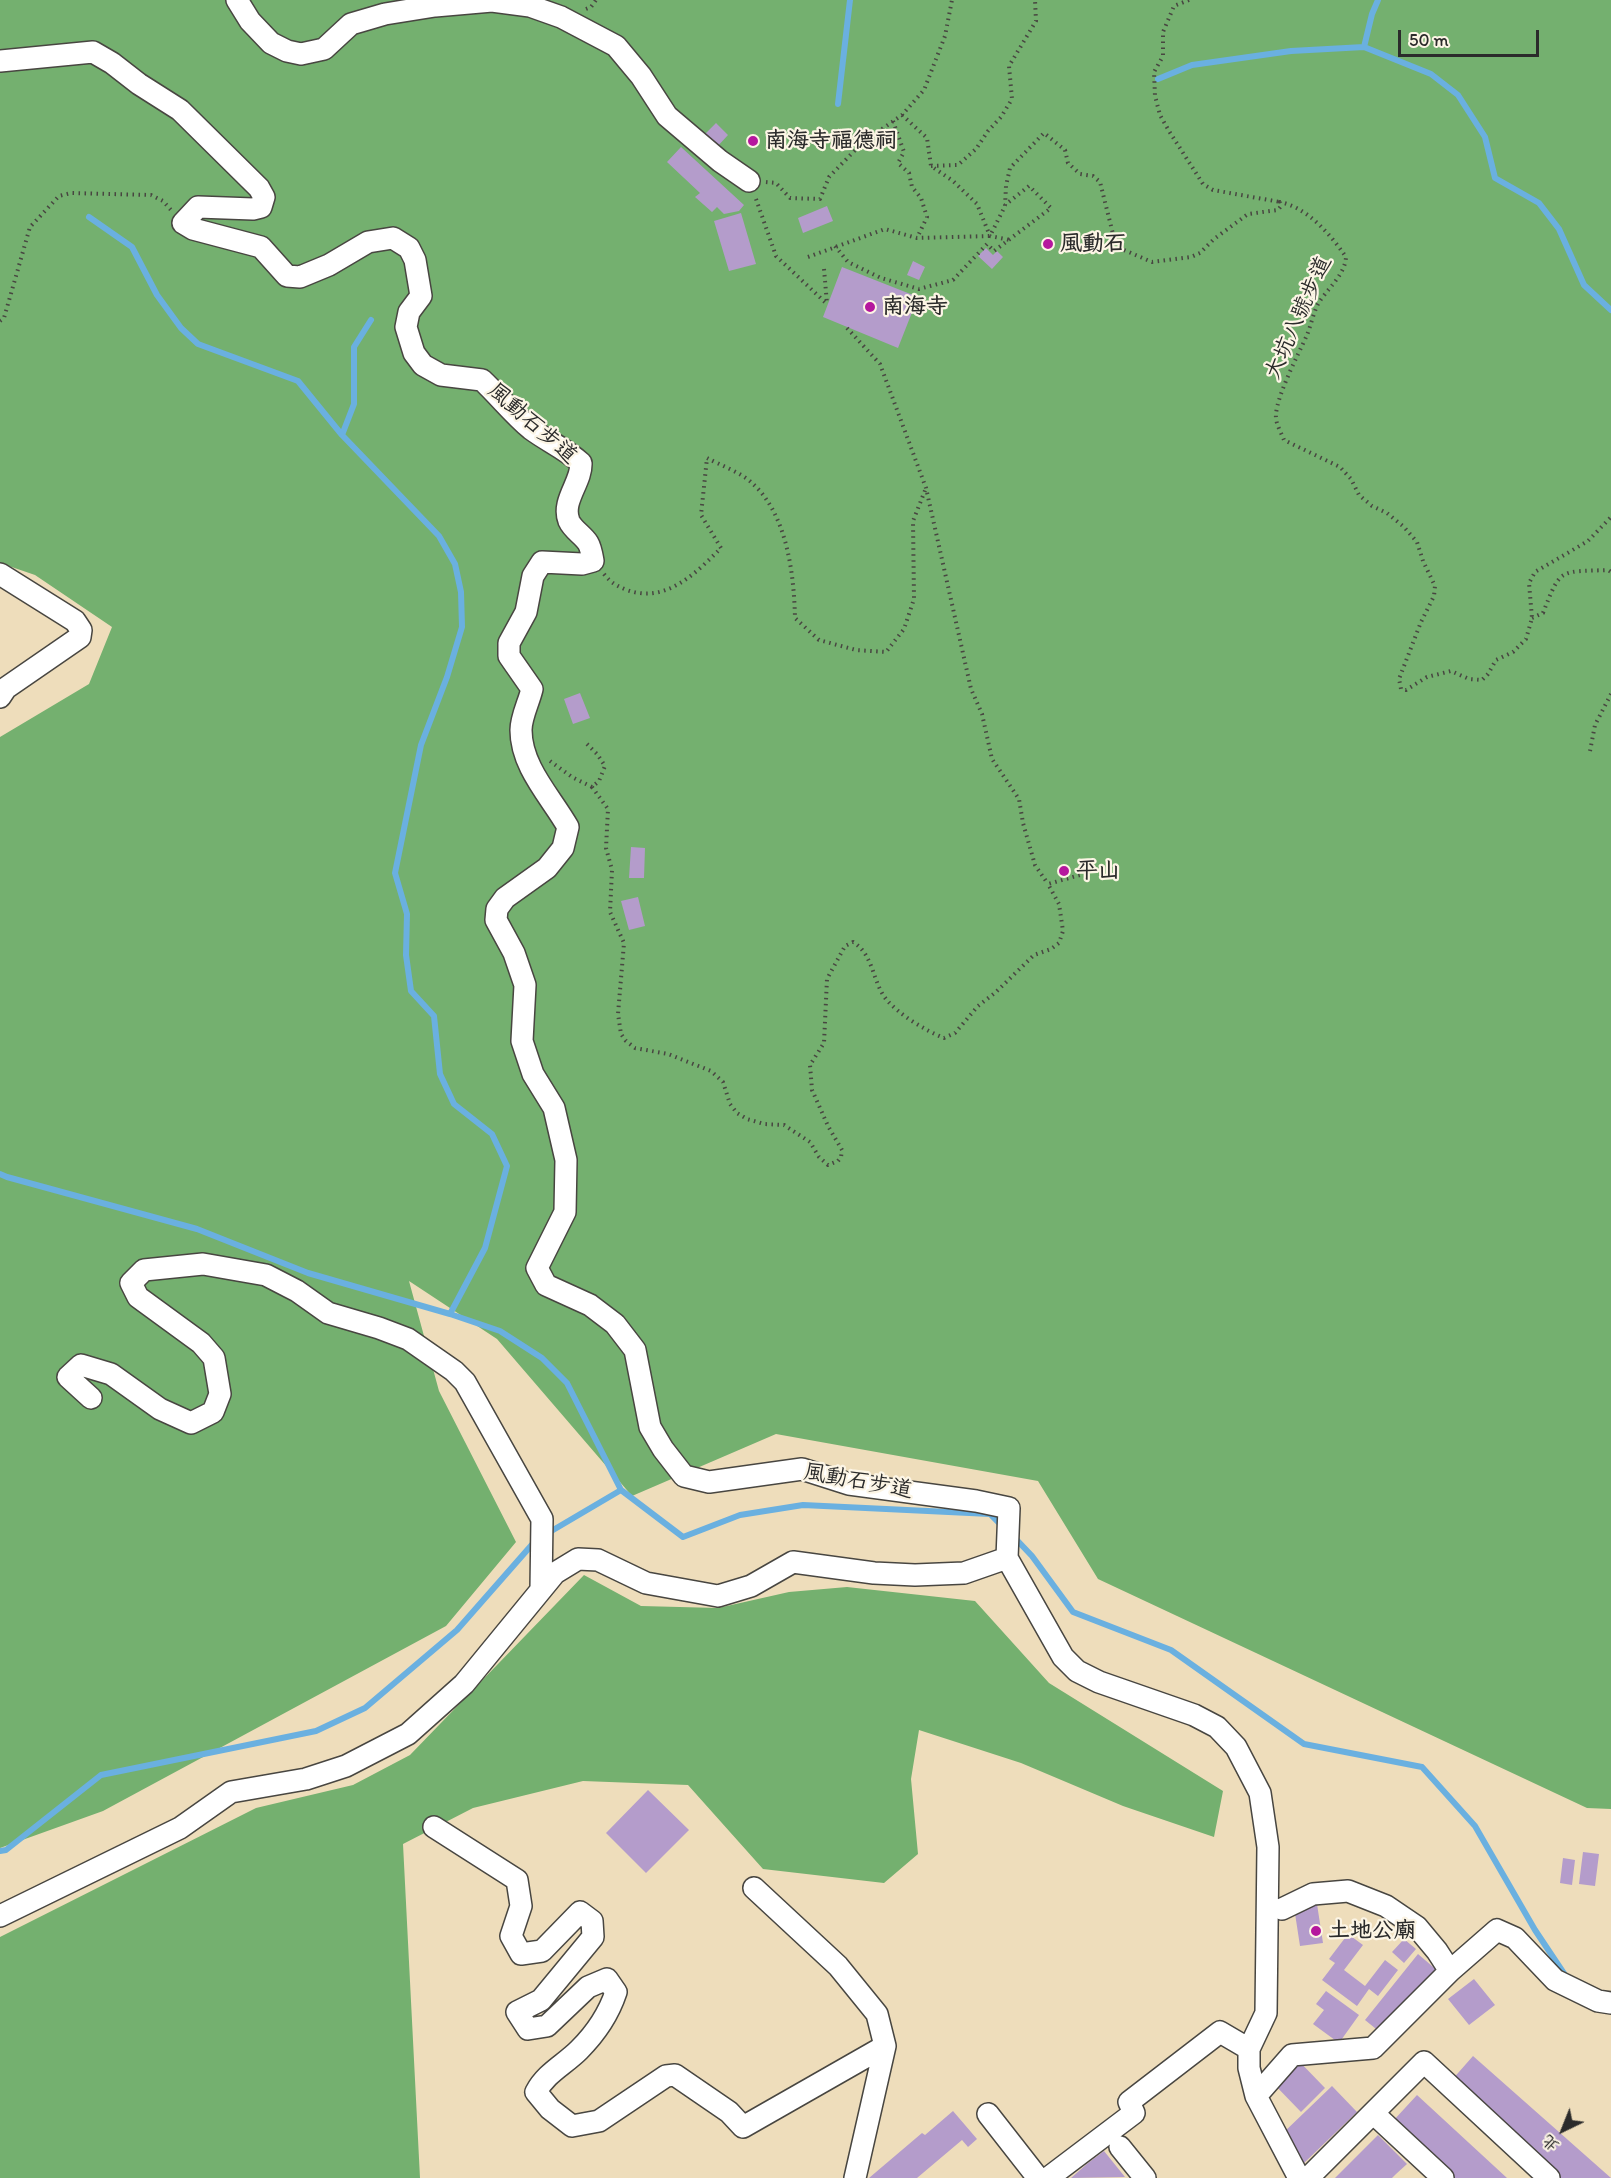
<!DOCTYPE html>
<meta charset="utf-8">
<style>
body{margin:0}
#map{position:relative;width:1611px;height:2178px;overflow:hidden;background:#edb;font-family:Itim,"LXGW WenKai TC",sans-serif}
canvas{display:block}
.north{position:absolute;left:1533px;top:2100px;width:60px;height:60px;-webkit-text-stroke:4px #fcf5e5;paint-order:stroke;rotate:223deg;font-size:16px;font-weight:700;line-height:24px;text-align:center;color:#2b2b2b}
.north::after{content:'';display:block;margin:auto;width:21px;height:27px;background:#2b2b2b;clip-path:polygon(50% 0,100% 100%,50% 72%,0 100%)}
.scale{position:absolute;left:1398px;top:30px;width:141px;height:27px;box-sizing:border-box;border:3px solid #2b2b2b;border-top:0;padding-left:8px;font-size:18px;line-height:21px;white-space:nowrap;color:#2b2b2b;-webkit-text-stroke:4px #fcf5e5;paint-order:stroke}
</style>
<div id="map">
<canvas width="1611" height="2178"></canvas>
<div class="north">北</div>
<div class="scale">50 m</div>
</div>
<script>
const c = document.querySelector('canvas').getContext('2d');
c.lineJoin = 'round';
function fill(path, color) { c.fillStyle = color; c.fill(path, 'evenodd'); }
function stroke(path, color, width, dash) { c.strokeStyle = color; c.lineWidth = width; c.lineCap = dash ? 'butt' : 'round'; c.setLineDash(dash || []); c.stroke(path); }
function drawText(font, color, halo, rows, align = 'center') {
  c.font = font + ' Itim,"LXGW WenKai TC",sans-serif'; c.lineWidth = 4.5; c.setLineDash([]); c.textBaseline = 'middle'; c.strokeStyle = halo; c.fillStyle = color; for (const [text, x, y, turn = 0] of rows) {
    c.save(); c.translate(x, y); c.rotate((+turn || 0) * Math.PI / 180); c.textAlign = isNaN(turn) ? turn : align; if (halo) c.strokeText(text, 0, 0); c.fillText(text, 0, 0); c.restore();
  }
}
fill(new Path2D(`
 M 0,0 L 1611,0 L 1611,1809 L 1587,1808 L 1098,1579 L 1038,1481 L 776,1434 L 632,1496 L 497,1339 L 409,1281 L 439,1391 L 516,1542 L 446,1626 L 103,1811 L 0,1848 L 0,737 L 89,684 L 112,627 L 35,575 L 0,563 Z
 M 584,1575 L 641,1606 L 718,1608 L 789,1592 L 847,1587 L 975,1601 L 1049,1683 L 1223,1791 L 1214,1837 L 1123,1806 L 1021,1763 L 919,1730 L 911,1779 L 918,1854 L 884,1883 L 763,1869 L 688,1785 L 583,1781 L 473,1808 L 403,1844 L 420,2178 L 0,2178 L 0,1937 L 256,1808 L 353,1785 L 410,1755 Z`), '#74b06f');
stroke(new Path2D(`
 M 1378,0 L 1372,14 L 1364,47 L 1431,74 L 1458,95 L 1485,137 L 1495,178 L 1539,203 L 1559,229 L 1584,285 L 1611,310
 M 1158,79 L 1192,65 L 1291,51 L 1364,47
 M 838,104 L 850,0
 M 89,217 L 132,247 L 157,295 L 181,328 L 198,344 L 298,381 L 342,435 L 439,536 L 455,564 L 461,592 L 462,627 L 447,677 L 421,745 L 395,873 L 407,914 L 406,955 L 411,991 L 434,1016 L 440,1074 L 454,1104 L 492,1134 L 507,1166 L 485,1248 L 450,1314
 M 342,435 L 354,404 L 354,347 L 371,320
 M 0,1174 L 7,1177 L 197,1229 L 308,1273 L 450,1314 L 500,1331 L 542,1358 L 567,1383 L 621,1490 L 683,1537 L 740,1515 L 803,1505 L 990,1514 L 1003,1527
 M 548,1533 L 621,1490
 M 1013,1536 L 1032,1556 L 1073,1612 L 1171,1650 L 1304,1744 L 1422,1767 L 1475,1826 L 1535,1930 L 1567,1978
 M 0,1851 L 6,1850 L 101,1775 L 316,1731 L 365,1708 L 457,1630 L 536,1540`), '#6ab0e0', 6);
fill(new Path2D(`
 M 716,123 L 728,135 L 716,148 L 703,136 Z
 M 681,147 L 744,205 L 739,211 L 724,214 L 717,207 L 712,212 L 695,197 L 700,193 L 667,162 Z
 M 827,206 L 833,221 L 803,233 L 798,218 Z
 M 741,213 L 756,264 L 729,271 L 714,221 Z
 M 986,248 L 993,255 L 997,251 L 1003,257 L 992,269 L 978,256 Z
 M 913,261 L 925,267 L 919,280 L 907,275 Z
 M 842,267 L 918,297 L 898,348 L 823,317 Z
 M 580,693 L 590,718 L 573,724 L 564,699 Z
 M 631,847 L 645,848 L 644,878 L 629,878 Z
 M 638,897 L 645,926 L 629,930 L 621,901 Z
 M 648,1790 L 689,1830 L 646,1873 L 606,1833 Z
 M 1583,1852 L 1599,1854 L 1595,1886 L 1579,1884 Z
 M 1563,1858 L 1575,1860 L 1572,1885 L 1560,1883 Z
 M 1317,1904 L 1323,1943 L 1300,1946 L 1294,1907 Z
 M 1348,1934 L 1363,1945 L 1344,1970 L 1365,1986 L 1385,1960 L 1398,1970 L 1378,1996 L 1369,1989 L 1357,2006 L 1322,1980 L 1335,1963 L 1329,1959 Z
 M 1404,1939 L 1416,1949 L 1404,1963 L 1392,1952 Z
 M 1418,1954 L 1446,1978 L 1386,2037 L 1365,2020 Z
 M 1474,1979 L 1495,2005 L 1469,2025 L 1448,1999 Z
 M 1326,1991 L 1359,2015 L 1339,2043 L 1313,2024 L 1324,2010 L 1316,2004 Z
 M 1294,2056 L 1325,2088 L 1301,2112 L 1270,2080 Z
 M 1473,2056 L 1611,2178 L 1561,2178 L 1451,2081 Z
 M 1332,2086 L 1357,2112 L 1303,2164 L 1282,2134 Z
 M 1417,2095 L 1507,2178 L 1455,2178 L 1393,2121 Z
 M 953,2111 L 977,2139 L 968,2147 L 962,2140 L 917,2178 L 869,2178 L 922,2133 L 925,2135 Z
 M 1378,2135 L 1407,2164 L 1396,2174 L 1392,2178 L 1335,2178 Z
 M 1104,2151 L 1125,2177 L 1071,2178 L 1088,2163 Z`), '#b49ccb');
const minor = new Path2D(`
 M 237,0 L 250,21 L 271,43 L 287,51 L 301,54 L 324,49 L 351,24 L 385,14 L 435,6 L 492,1 L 530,6 L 561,17 L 616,46 L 641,76 L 667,116 L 720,161 L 749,181
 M 0,61 L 93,52 L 112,63 L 139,84 L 180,110 L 259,188 L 264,197 L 261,207 L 253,209 L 198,207 L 183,223 L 193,229 L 261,247 L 287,276 L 300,277 L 329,265 L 368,242 L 393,238 L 409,248 L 415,260 L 421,296 L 409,312 L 406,327 L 414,353 L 423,365 L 441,375 L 482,380 C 499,396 513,414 531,429 C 547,441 566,449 581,463 C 582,482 561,501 569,521 C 573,530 583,535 588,543 C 591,548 592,555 593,561 L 582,564 L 542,562 L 533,576 L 526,612 L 509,643 L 509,656 L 532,689 C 529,702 521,717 521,730 C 521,767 551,797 568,827 L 563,848 L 547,868 L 505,898 L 497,909 L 496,920 L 514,953 L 525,985 L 522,1041 L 533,1074 L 554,1108 L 566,1160 L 565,1212 L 537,1268 L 546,1285 L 590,1305 L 615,1324 L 635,1350 L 650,1427 L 663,1449 L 684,1476 L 709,1482 L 802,1469 L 849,1484 L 976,1501 L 1009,1508 L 1007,1558
 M 0,574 L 75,621 L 81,630 L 80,637 L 6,688 L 0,697
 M 91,1398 L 68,1377 L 81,1365 L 111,1374 L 160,1409 L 191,1423 L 213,1412 L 220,1394 L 214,1358 L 201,1343 L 138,1297 L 131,1283 L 144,1270 L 203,1264 L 266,1275 L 297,1291 L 328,1313 L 379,1328 L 408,1339 L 454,1371 L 465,1382 L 542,1519 L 541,1590
 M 1007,1558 L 1063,1657 L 1077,1671 L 1099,1682 L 1194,1715 L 1217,1727 L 1236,1747 L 1260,1793 L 1268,1847 L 1266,2013 L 1249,2049 L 1249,2068 L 1256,2096 L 1299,2178
 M 434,1827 L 517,1880 L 521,1906 L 511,1936 L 521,1954 L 542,1951 L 580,1912 L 592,1921 L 593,1937 L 541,2000 L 517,2012 L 528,2029 L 547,2026 L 588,1987 L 607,1979 L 616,1992 C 609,2013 595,2034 579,2050 C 564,2065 546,2073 536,2092 L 550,2109 L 572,2126 L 599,2121 L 666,2076 L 675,2075 L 729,2112 L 743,2127 L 885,2046
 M 754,1888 L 838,1966 L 877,2014 L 885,2046 L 855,2178
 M 1282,1909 L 1313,1894 L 1348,1891 L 1386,1906 L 1417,1927 L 1437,1951 L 1450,1971
 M 0,1916 L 180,1828 L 231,1792 L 306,1779 L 346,1766 L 408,1734 L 464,1684 L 555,1573 L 578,1559 L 598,1560 L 646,1583 L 718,1596 L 751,1586 L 793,1562 L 874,1573 L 915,1575 L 964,1573 L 1007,1558
 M 1256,2096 L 1292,2055 L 1373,2048 L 1450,1971 L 1497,1930 L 1515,1938 L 1555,1980 L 1598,2001 L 1611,2003
 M 1373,2113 L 1443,2178
 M 988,2114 L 1038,2178
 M 1120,2147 L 1145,2178
 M 1048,2178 L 1134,2113 L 1129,2102 L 1220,2032 L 1249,2049
 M 1308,2178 L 1424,2062 L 1549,2178`);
stroke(minor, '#484641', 24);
stroke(new Path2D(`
 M 1189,0 L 1174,6 L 1163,32 L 1163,56 L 1154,72 L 1155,96 L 1160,115 L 1169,131 L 1203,184 L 1213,190 L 1280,202
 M 586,9 L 591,7 L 596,0
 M 902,115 L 927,138 L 931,166 L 953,181 L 977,204 L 990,236 L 1010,240
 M 893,121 L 904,152 L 898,163 L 909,173 L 912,187 L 921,198 L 927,217 L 917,238
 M 931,166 L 958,165 L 976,149 L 988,131 L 1001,117 L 1012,99 L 1009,66 L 1036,21 L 1035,0
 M 766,182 L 776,183 L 790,198 L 820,199 L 829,177 L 862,143 L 902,115 L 924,90 L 945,36 L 952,0
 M 756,199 L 776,256 L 827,304
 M 835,246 L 848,262 L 881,278 L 919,289 L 953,280 L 987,244 L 994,251 L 1051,208 L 1029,186 L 1005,205
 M 808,257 L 885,229 L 917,238 L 990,236 L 1005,206 L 1006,186 L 1010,168 L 1044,133 L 1065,150 L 1068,163 L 1080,174 L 1093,176 L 1100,182 L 1115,242 L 1124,250 L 1152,262 L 1191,257 L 1200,253 L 1214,239 L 1248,214 L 1278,210 L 1281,206 L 1280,202 C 1308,208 1330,234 1346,257 C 1345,275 1327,289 1318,304 C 1313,314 1311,325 1307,335 C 1298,355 1278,393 1276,414 C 1275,423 1281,432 1284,440 L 1340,467 L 1351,479 L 1359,495 L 1372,506 L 1387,513 L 1404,527 L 1417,542 L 1423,561 L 1435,586 L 1434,596 L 1421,622 L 1399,679 L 1401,689 L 1406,690 L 1427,677 L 1451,671 L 1469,679 L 1482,680 L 1488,674 L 1496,660 L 1513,652 L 1526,639 L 1532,618 L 1529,583 L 1535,572 L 1588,541 L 1611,517
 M 824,269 L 827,304
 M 0,321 L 4,318 L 30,227 L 59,196 L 71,193 L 151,195 L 163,201 L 171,210
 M 847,328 L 880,364 L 926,488 L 971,689 L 982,714 L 992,759 L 1019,799 L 1023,823 L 1035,865 L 1048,884
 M 604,574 C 611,583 617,586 627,590 C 666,604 696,573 721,548 L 701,515 L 707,458 C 720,465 742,473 752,483 C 787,514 794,574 795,618 L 819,640 L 856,650 L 886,652 L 904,629 L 914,599 L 913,521 L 926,488
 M 1532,618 L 1543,613 C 1561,567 1559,572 1608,570 L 1611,572
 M 1590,751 L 1595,725 L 1611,694
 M 550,761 L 572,777 L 592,787 L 599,781 L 605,766 L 597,754 L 586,743
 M 592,787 L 608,809 L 606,848 L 612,870 L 610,912 L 624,943 L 618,1014 L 621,1034 L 626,1041 L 635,1048 L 668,1054 L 711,1071 L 723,1082 L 730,1104 L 737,1113 L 747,1119 L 764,1124 L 784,1125 L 810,1142 L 819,1157 L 828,1165 L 838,1161 L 841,1157 L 842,1150 L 828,1126 L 812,1090 L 810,1065 L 824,1043 L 827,979 L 845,946 L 853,942 C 874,955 872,981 886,999 C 898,1014 926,1031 944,1038 L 955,1033 L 978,1006 L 996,992 L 1034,955 L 1051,949 L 1059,943 L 1063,931 L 1059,904 L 1048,884 L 1087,873`), '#484641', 4, [1.5, 4.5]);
stroke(minor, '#fff', 21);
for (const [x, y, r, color] of [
 [753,141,6,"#b5179e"],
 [1048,244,6,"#b5179e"],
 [870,307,6,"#b5179e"],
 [1064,871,6,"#b5179e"],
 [1316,1931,6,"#b5179e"]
]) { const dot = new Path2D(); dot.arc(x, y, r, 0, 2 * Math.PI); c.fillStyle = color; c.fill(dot); stroke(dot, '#fcf5e5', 2); }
drawText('bold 22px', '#2b2b2b', '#fcf5e5', [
 ["南海寺福德祠",765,141],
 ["風動石",1060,244],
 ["南海寺",882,307],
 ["平山",1076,871],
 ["土地公廟",1328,1931]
], 'left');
drawText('22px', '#2b2b2b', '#fcf5e5', [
 ["大坑八號步道",1299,318,-66],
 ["風動石步道",532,424,41],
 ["風動石步道",858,1482,10]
]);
</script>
